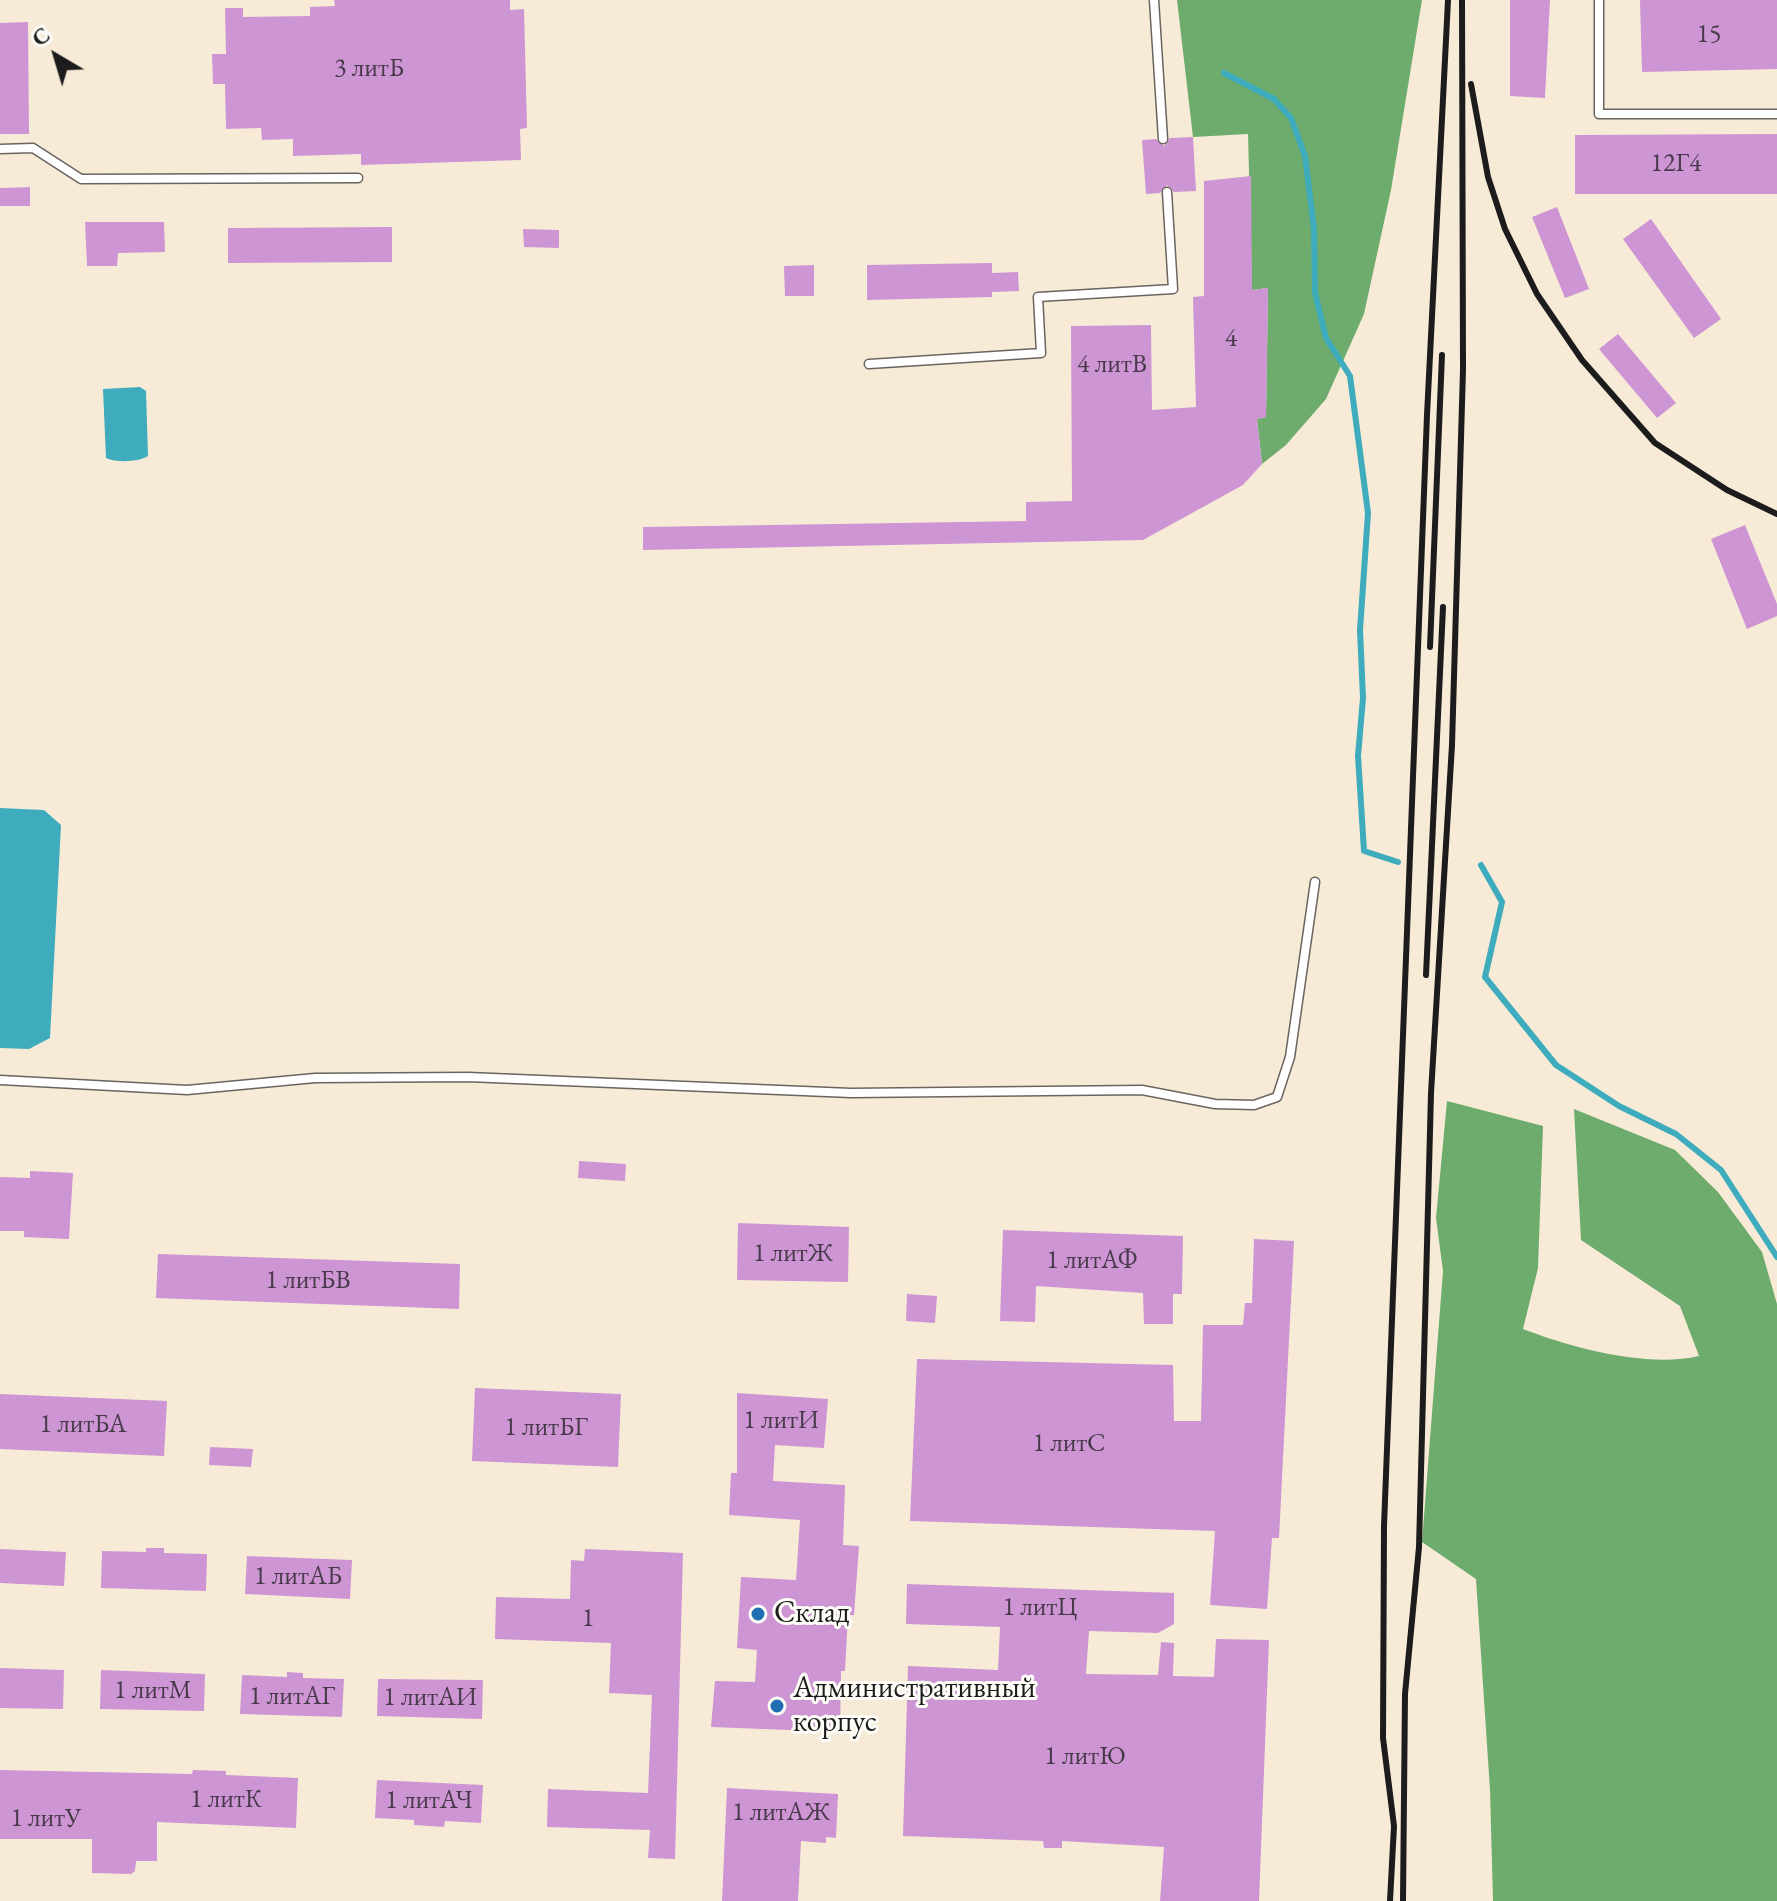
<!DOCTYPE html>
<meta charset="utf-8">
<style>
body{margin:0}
#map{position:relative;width:1777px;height:1901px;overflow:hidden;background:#f7ebd8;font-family:"EB Garamond",serif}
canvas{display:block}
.north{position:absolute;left:16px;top:16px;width:80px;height:80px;-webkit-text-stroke:6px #fdfcf7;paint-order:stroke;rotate:322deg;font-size:22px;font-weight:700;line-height:32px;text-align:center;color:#1c1c1c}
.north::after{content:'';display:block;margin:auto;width:28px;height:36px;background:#1c1c1c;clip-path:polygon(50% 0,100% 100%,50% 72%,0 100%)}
</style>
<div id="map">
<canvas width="1777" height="1901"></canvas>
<div class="north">С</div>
</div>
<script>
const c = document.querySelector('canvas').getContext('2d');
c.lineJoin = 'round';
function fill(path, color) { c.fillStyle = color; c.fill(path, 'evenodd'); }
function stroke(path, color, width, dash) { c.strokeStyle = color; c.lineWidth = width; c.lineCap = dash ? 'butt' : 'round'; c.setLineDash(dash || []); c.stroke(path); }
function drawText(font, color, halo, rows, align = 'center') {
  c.font = font + ' "EB Garamond",serif'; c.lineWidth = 6; c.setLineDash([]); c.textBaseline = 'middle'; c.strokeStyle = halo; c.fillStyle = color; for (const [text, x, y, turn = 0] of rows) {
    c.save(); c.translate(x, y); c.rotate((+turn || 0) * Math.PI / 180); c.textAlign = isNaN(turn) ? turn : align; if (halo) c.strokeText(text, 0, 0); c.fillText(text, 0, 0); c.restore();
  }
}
fill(new Path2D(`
 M 1177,0 L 1422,0 L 1391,190 L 1364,314 L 1326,399 L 1286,445 L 1262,464 L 1257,419 L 1266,417 L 1268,288 L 1252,290 L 1248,134 L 1193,137 Z
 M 1447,1101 L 1543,1126 L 1538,1268 L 1523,1329 C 1572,1348 1647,1368 1699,1356 L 1680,1306 L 1581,1240 L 1574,1109 L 1675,1150 L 1718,1192 L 1762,1252 L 1777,1304 L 1777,1901 L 1493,1901 L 1490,1790 L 1476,1579 L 1422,1542 L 1443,1271 L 1436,1218 Z`), '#6dac6d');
fill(new Path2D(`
 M 140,387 L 146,391 L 148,456 C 138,462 117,463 106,458 L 103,389 Z
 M 0,808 L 44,810 L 61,825 L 50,1038 L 29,1049 L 0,1048 Z`), '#3eacbc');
stroke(new Path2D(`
 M 1224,73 L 1274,99 L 1291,118 L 1305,156 L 1314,229 L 1315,293 L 1326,338 L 1350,376 L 1368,513 L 1360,630 L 1363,698 L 1358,756 L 1364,851 L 1398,862
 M 1481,865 L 1502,902 L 1485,977 L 1556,1065 L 1619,1106 L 1676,1134 L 1721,1170 L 1777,1257`), '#3eacbc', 6);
fill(new Path2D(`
 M 334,0 L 510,0 L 510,10 L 524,9 L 527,128 L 520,129 L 521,160 L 361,165 L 361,154 L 293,156 L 293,139 L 262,140 L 261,128 L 226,129 L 225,84 L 213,84 L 212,54 L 226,54 L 225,8 L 243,8 L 243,17 L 310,16 L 310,7 L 335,6 Z
 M 1510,0 L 1550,0 L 1545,98 L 1510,96 Z
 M 1640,0 L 1777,0 L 1777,69 L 1642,72 Z
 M 28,22 L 29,134 L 0,134 L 0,23 Z
 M 1777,134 L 1777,194 L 1575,194 L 1575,135 Z
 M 1193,137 L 1196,191 L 1174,192 L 1167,185 L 1160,193 L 1146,194 L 1142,140 L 1156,139 L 1164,146 L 1170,138 Z
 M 1251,176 L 1252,290 L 1268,288 L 1266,417 L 1257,419 L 1262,464 L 1243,485 L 1143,540 L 643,550 L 643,527 L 1026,521 L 1026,502 L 1072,501 L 1071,326 L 1151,325 L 1152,410 L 1196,407 L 1193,297 L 1204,296 L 1204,181 Z
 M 30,187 L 30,206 L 0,206 L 0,188 Z
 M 1557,207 L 1589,289 L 1565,298 L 1532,217 Z
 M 1651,219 L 1721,319 L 1694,338 L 1623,239 Z
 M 85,222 L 164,222 L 165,252 L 118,253 L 117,266 L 87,266 Z
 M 392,227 L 392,262 L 228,263 L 228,228 Z
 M 523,229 L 559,230 L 559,248 L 524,247 Z
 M 992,263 L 992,273 L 1018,272 L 1019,291 L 992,292 L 992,297 L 867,300 L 867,265 Z
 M 814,265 L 814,296 L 785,296 L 784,266 Z
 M 1618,334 L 1676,403 L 1657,418 L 1599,349 Z
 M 1745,525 L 1777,604 L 1777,616 L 1747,629 L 1711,539 Z
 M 579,1161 L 626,1164 L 625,1181 L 578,1178 Z
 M 30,1171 L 73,1173 L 69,1239 L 24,1237 L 24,1231 L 0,1231 L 0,1177 L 30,1178 Z
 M 738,1223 L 849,1227 L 848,1282 L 737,1280 Z
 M 1003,1230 L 1183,1236 L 1182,1294 L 1173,1294 L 1173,1324 L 1144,1324 L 1143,1293 L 1036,1286 L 1035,1322 L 1000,1321 Z
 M 1254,1239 L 1294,1241 L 1279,1538 L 1272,1538 L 1267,1609 L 1210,1605 L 1215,1531 L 910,1521 L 917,1359 L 1173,1365 L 1174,1421 L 1201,1421 L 1203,1325 L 1243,1325 L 1245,1303 L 1252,1303 Z
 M 158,1254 L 460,1264 L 459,1309 L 156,1298 Z
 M 907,1294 L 937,1296 L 935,1323 L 906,1321 Z
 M 475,1388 L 621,1394 L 618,1467 L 472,1461 Z
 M 737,1393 L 828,1399 L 824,1448 L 775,1445 L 773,1481 L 845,1485 L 843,1545 L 859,1546 L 854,1615 L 848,1615 L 845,1671 L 841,1671 L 840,1732 L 711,1727 L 715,1681 L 755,1682 L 757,1650 L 737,1648 L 741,1577 L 796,1580 L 800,1520 L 729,1515 L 731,1473 L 737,1473 Z
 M 0,1394 L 167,1401 L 164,1456 L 0,1449 Z
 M 210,1447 L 253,1449 L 251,1467 L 209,1465 Z
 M 146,1548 L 164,1548 L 164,1553 L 207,1554 L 206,1591 L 101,1588 L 102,1551 L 146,1552 Z
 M 0,1549 L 66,1552 L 64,1586 L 0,1583 Z
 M 585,1549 L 683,1553 L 675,1859 L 648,1858 L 650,1830 L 547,1827 L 548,1789 L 648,1793 L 652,1695 L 609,1693 L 611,1643 L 495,1639 L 496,1597 L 570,1599 L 571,1560 L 584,1561 Z
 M 247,1556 L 352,1560 L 350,1599 L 245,1594 Z
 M 907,1584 L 1174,1593 L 1174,1624 L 1158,1633 L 1089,1631 L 1086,1674 L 1158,1675 L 1161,1642 L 1174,1643 L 1173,1676 L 1214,1677 L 1216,1639 L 1269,1640 L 1259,1901 L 1160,1901 L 1164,1847 L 1062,1841 L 1062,1848 L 1044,1848 L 1043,1841 L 903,1836 L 908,1666 L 998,1670 L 1000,1627 L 906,1624 Z
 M 0,1668 L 64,1670 L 63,1709 L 0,1708 Z
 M 101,1670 L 205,1674 L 204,1711 L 100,1709 Z
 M 287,1672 L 303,1673 L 303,1678 L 344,1679 L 342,1717 L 240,1714 L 242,1675 L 287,1677 Z
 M 378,1679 L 483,1680 L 482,1719 L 377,1716 Z
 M 0,1770 L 192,1774 L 193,1770 L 226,1771 L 226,1775 L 298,1778 L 296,1828 L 157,1822 L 157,1861 L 136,1861 L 135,1871 L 131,1874 L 92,1873 L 92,1839 L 0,1839 Z
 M 377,1780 L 483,1785 L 481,1823 L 445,1821 L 444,1827 L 414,1825 L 414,1820 L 375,1818 Z
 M 727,1788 L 838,1794 L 836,1838 L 826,1837 L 826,1843 L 801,1841 L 798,1901 L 722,1901 Z`), '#cd95d3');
const service = new Path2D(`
 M 1154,0 L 1163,139
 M 1599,0 L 1599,114 L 1777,114
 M 0,149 L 33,148 L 81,179 L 358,178
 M 869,364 L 1041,353 L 1038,297 L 1173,289 L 1167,192
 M 0,1080 L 187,1090 L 315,1078 L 468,1077 L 851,1093 L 1142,1090 L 1215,1104 L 1254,1105 L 1277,1097 L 1290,1057 L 1315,882`);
stroke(service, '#69645e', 11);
stroke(service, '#fff', 8);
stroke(new Path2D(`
 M 1471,84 L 1488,177 L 1505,229 L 1537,294 L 1582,360 L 1655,443 L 1727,490 L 1777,514
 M 1430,647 L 1442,355
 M 1426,975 L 1443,607
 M 1390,1901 L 1394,1826 L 1383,1738 L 1384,1526 L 1427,415 L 1448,0
 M 1403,1901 L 1405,1694 L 1419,1547 L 1431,1093 L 1452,745 L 1463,370 L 1462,0`), '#1c1c1c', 6);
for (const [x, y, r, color] of [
 [758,1614,8,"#1f6fb2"],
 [777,1706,8,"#1f6fb2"]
]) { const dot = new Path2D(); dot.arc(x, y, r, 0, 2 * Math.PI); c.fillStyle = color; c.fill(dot); stroke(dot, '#fdfcf7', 3); }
drawText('26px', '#483a4a', null, [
 ["15",1709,35],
 ["3 литБ",369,69],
 ["12Г4",1676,164],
 ["4",1231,339],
 ["4 литВ",1112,365],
 ["1 литЖ",793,1254],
 ["1 литАФ",1092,1261],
 ["1 литБВ",308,1281],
 ["1 литИ",781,1421],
 ["1 литБА",83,1425],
 ["1 литБГ",546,1428],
 ["1 литС",1069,1444],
 ["1 литАБ",298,1577],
 ["1 литЦ",1040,1608],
 ["1",588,1619],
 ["1 литМ",153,1691],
 ["1 литАГ",292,1697],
 ["1 литАИ",430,1698],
 ["1 литЮ",1085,1757],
 ["1 литК",226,1800],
 ["1 литАЧ",429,1801],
 ["1 литАЖ",781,1813],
 ["1 литУ",46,1819]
]);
drawText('30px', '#1c1c1c', '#fdfcf7', [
 ["Склад",774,1614],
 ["Административный",793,1689],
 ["корпус",793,1723]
], 'left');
</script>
